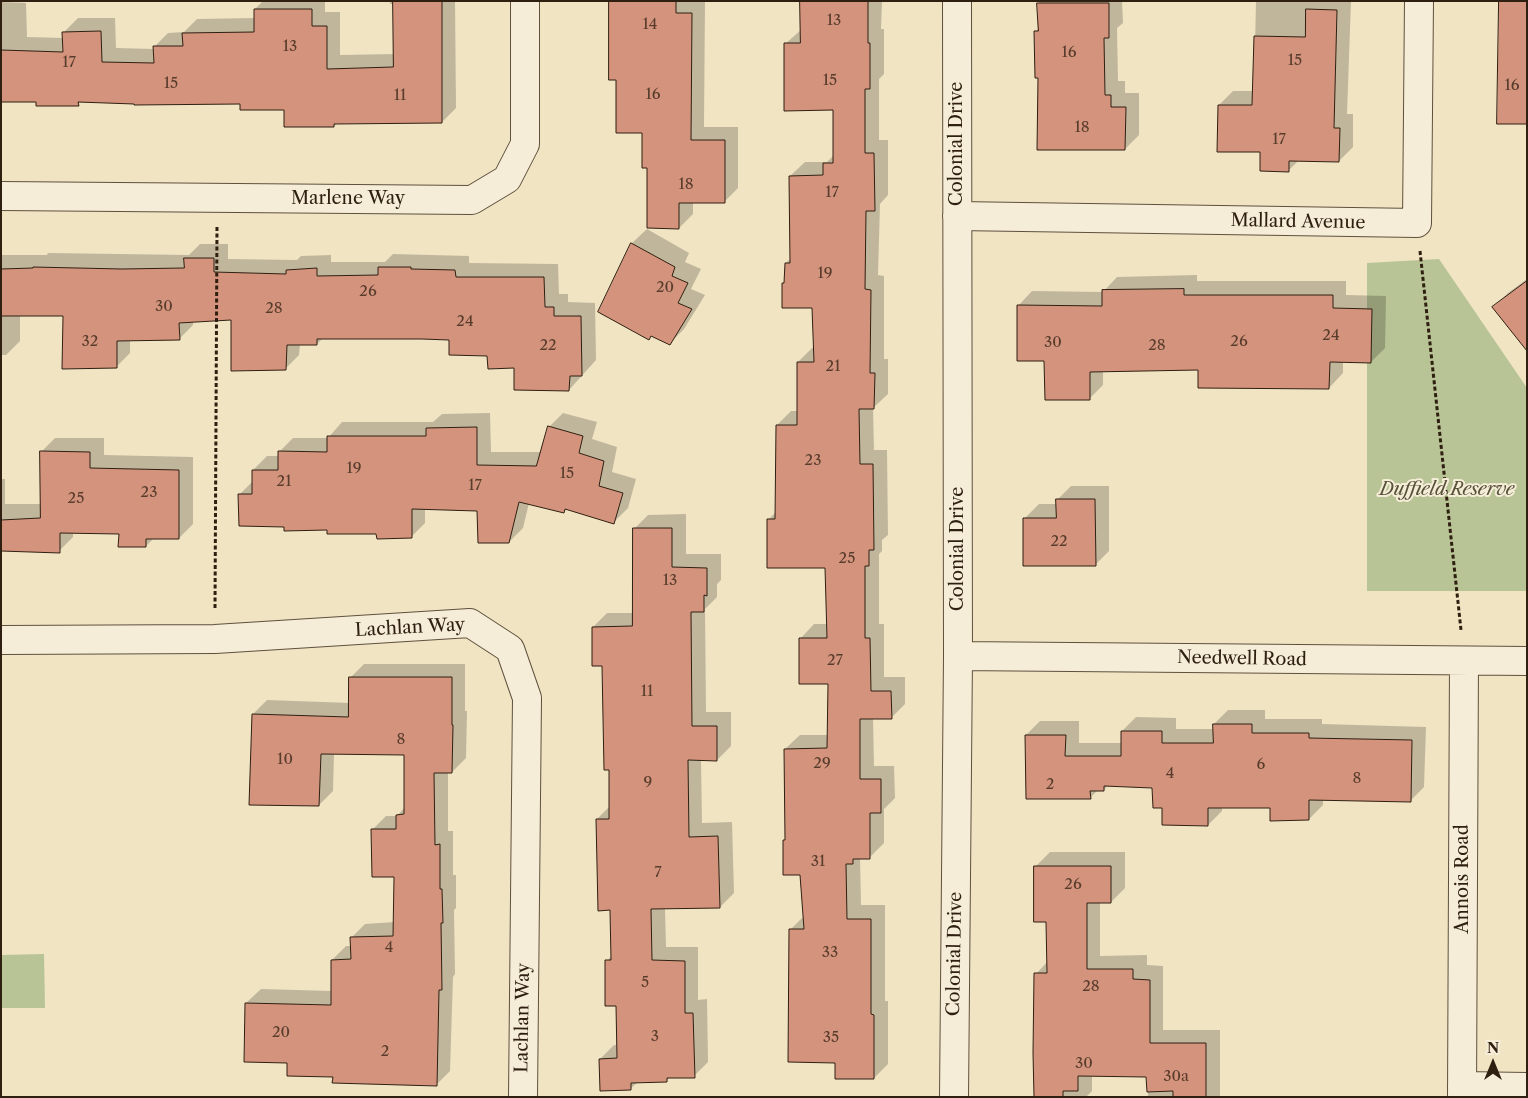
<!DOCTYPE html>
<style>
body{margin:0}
#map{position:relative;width:1528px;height:1098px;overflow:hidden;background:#f0e4c3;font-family:"Libre Caslon Text",serif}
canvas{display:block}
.frame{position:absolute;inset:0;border:2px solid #2f1f11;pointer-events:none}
.north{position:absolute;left:1468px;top:1038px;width:50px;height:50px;-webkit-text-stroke:4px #f5edd8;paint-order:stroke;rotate:0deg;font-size:14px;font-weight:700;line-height:20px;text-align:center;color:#2f1f11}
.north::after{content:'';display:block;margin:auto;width:18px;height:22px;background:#2f1f11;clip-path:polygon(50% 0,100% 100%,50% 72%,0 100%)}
</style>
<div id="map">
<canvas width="1528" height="1098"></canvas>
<div class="frame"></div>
<div class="north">N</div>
</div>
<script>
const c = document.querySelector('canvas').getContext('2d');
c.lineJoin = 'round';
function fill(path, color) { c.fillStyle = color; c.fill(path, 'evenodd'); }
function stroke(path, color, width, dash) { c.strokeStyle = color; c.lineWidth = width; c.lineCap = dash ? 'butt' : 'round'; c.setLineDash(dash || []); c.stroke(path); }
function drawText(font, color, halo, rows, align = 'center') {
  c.font = font + ' "Libre Caslon Text",serif'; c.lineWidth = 4; c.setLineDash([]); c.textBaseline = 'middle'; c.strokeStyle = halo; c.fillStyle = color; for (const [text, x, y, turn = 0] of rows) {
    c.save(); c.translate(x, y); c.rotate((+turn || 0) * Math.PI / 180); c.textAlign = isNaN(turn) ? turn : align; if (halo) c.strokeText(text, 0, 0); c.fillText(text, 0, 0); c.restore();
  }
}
fill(new Path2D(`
 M 1439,259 L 1527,388 L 1527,591 L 1367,591 L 1367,263 Z
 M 44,954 L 45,1008 L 1,1008 L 1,955 Z`), '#b8c495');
fill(new Path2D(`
 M 263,1 L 325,1 L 325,12 L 340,12 L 340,55 L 395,54 L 395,4 L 390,4 L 390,1 L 455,1 L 456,108 L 442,122 L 337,123 L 334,126 L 285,109 L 241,102 L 82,101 L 78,104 L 37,100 L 1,101 L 1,2 L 26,3 L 27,37 L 64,38 L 64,32 L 78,18 L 115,18 L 116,48 L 154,49 L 154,47 L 168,33 L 184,32 L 197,19 L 255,18 L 255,9 Z
 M 610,1 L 705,1 L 704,127 L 738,127 L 738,188 L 724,202 L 693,202 L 693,214 L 679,228 L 648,167 L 644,131 L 617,78 Z
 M 801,1 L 882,1 L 881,29 L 884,29 L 884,74 L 879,79 L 879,140 L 888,140 L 888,195 L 880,204 L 878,275 L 884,276 L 884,359 L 888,359 L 888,394 L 873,408 L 874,450 L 887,450 L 888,535 L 882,540 L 882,551 L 879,554 L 879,624 L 884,624 L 884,677 L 905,677 L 905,704 L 891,718 L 873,718 L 874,766 L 894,766 L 895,798 L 884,809 L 884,843 L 870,857 L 860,857 L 861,905 L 885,905 L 885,1001 L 888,1001 L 888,1064 L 874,1078 L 836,1062 L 790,930 L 804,916 L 801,874 L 784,841 L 786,839 L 785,749 L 800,735 L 829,735 L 830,683 L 800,639 L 814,624 L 828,624 L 826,566 L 768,520 L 777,511 L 777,425 L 791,411 L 798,411 L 798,362 L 812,348 L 815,348 L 813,306 L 783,283 L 785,281 L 786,263 L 791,258 L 790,176 L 805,162 L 827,162 L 835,154 L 835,109 L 785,44 L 801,30 Z
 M 1039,1 L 1122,1 L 1123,23 L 1117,28 L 1118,81 L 1125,81 L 1125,93 L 1139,93 L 1139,135 L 1125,149 L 1039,76 L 1036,31 L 1039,28 Z
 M 1256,1 L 1351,1 L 1347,114 L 1353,114 L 1353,147 L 1339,161 L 1299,160 L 1288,171 L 1261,151 L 1219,105 L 1233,91 L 1254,91 Z
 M 647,229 L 689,253 L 685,262 L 701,269 L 691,289 L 705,295 L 684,329 L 670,343 L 652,335 L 649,338 L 599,312 L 632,243 Z
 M 200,244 L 228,244 L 228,259 L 297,260 L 301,256 L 331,255 L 331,262 L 385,262 L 393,254 L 469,256 L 469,263 L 558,264 L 559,294 L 568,294 L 568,302 L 595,303 L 596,360 L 569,390 L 451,338 L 323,338 L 317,344 L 300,344 L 299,355 L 285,369 L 232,319 L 193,321 L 193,325 L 179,339 L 130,340 L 130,353 L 116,367 L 65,315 L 20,315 L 20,341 L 6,355 L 1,355 L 1,255 L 47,255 L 48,253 L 189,255 Z
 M 1197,275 L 1197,281 L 1346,281 L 1346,295 L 1386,296 L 1385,348 L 1371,362 L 1343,361 L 1343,373 L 1329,388 L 1199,369 L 1103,371 L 1103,385 L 1089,399 L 1045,359 L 1018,306 L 1032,291 L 1103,292 L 1117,277 Z
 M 1527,279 L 1527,349 L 1494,307 L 1508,293 Z
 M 490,413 L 491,452 L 541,452 L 549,427 L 563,413 L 597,422 L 592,439 L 617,447 L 612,472 L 636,479 L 628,508 L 614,522 L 567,508 L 564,512 L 529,503 L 523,528 L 509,542 L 478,509 L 425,508 L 425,523 L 411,537 L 285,525 L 240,494 L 253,481 L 253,470 L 267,456 L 279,456 L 279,452 L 293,438 L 328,438 L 342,422 L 433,422 L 442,414 Z
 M 55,438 L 104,438 L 104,455 L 193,457 L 193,524 L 179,538 L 154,538 L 146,546 L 120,532 L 73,532 L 73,537 L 59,551 L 1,549 L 1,479 L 5,479 L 5,504 L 41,504 L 41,452 Z
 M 1071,486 L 1109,486 L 1109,551 L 1095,565 L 1025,518 L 1039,504 L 1057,504 L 1057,500 Z
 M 686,514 L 686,554 L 721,554 L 721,580 L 717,584 L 717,597 L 705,609 L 706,712 L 731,712 L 731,746 L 717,760 L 701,759 L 702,823 L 732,822 L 734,893 L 720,907 L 665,908 L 666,947 L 698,947 L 698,1000 L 707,999 L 708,1062 L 694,1076 L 671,1076 L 666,1081 L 638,1082 L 630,1089 L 600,1059 L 614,1045 L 618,1045 L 617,1005 L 607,961 L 612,955 L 611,909 L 597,819 L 610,806 L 610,769 L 604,665 L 593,627 L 607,613 L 633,613 L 634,529 L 648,515 Z
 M 364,664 L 465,664 L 465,711 L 467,711 L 466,758 L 452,772 L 448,772 L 448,831 L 453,831 L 453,875 L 456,875 L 456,908 L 454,910 L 455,974 L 453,977 L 450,1071 L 436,1085 L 334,1076 L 288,1062 L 246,1003 L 261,989 L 332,991 L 332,960 L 346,946 L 352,946 L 351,938 L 365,924 L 395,922 L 396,875 L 372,830 L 386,816 L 397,816 L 405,807 L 405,753 L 334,753 L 333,791 L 319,805 L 253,714 L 267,700 L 350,703 L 350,678 Z
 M 1228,710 L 1265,710 L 1265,719 L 1322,719 L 1322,724 L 1426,727 L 1424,787 L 1410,801 L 1323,799 L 1323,805 L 1309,819 L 1271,807 L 1222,807 L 1222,811 L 1208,825 L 1163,807 L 1153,786 L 1108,785 L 1104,790 L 1098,790 L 1090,798 L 1026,735 L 1040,721 L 1079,721 L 1079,743 L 1122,743 L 1122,731 L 1136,717 L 1176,718 L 1176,729 L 1214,729 L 1214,724 Z
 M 1050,852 L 1125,852 L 1125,888 L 1111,902 L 1100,902 L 1100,956 L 1147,955 L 1147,965 L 1163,966 L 1163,1030 L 1220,1030 L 1220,1097 L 1148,1097 L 1148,1076 L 1092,1075 L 1092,1091 L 1086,1097 L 1035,1097 L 1036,974 L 1048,961 L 1047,920 L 1036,866 Z`), '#0003');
const building = new Path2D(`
 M 393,1 L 442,1 L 442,123 L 334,124 L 334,127 L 284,127 L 284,110 L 240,110 L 240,104 L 134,105 L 134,104 L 78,102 L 79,106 L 36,106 L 36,102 L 1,102 L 1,50 L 63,52 L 62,32 L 101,31 L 102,62 L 154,63 L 153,46 L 183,46 L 182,33 L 254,32 L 254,9 L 312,9 L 312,26 L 327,26 L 327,69 L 393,67 Z
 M 609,1 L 676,1 L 676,13 L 692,13 L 691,140 L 725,140 L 725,203 L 679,203 L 679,229 L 647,228 L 647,168 L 642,168 L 642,133 L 616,133 L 616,80 L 609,80 Z
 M 800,1 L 868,1 L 868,43 L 870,43 L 870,89 L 865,89 L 865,153 L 874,153 L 875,211 L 866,211 L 865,289 L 871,290 L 870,373 L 875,373 L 874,409 L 859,409 L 860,464 L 873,464 L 874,550 L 869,550 L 869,566 L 865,566 L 865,638 L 870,638 L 871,691 L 891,691 L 892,719 L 860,719 L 860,779 L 881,779 L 881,813 L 870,813 L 870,859 L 853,859 L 853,864 L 846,864 L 847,919 L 871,919 L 871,1014 L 874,1015 L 874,1079 L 835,1079 L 835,1063 L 788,1062 L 789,929 L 804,929 L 800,875 L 783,875 L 783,840 L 785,840 L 784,749 L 827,748 L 828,684 L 799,684 L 799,638 L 827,638 L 825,568 L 767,568 L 767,519 L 775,519 L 776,425 L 797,425 L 797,362 L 814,362 L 812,308 L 782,308 L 782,283 L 784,283 L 785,263 L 790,263 L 789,176 L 823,175 L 823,163 L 833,163 L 833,110 L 784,111 L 784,43 L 800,43 Z
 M 1499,1 L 1527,1 L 1527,124 L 1497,124 Z
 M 1037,3 L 1109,3 L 1109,38 L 1104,38 L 1105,95 L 1111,95 L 1111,107 L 1126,107 L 1125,150 L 1037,150 L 1038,78 L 1035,78 L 1034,31 L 1038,31 Z
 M 1306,9 L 1337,10 L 1334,128 L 1340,128 L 1339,162 L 1289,161 L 1289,172 L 1260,171 L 1260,152 L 1217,152 L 1218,105 L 1252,105 L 1254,36 L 1305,37 Z
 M 631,243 L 675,267 L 672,276 L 688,283 L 678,303 L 692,309 L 670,345 L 651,336 L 649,340 L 598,312 Z
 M 184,258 L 214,258 L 214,272 L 286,274 L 286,270 L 317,268 L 317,276 L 378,275 L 378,267 L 411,267 L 411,269 L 455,270 L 456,277 L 544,277 L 545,307 L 554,307 L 554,316 L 581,316 L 582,376 L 570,376 L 569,391 L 514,390 L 514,368 L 488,369 L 487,356 L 449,355 L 449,340 L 422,339 L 317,339 L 317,345 L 287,345 L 286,370 L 231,371 L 231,320 L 179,323 L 180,340 L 117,341 L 117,368 L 62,369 L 63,316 L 1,316 L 1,269 L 33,268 L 33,267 L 122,269 L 184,268 Z
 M 1527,281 L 1527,351 L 1492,307 Z
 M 1184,289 L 1184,295 L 1333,295 L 1333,308 L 1372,309 L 1371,363 L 1330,362 L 1329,389 L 1198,388 L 1198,370 L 1090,372 L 1090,400 L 1045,400 L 1044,361 L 1017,361 L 1017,305 L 1102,306 L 1102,290 Z
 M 548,426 L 583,436 L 579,453 L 604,461 L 599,486 L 623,493 L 614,524 L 565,509 L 564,513 L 519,502 L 509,543 L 478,543 L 477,511 L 412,509 L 412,538 L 377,539 L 376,534 L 327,534 L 327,530 L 284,531 L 284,527 L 239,526 L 238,494 L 252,494 L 252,470 L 278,470 L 278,451 L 327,452 L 327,436 L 426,436 L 426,428 L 477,427 L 477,465 L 536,466 Z
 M 40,451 L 90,452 L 90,468 L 179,470 L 179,539 L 146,539 L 146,547 L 118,547 L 119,534 L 60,533 L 60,553 L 1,551 L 1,520 L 40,518 Z
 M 1056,499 L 1095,499 L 1096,566 L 1023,566 L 1023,518 L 1056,518 Z
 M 633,528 L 672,528 L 672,567 L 707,568 L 707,596 L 704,595 L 704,612 L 691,612 L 692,726 L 717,726 L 717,761 L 688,760 L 689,837 L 718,836 L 720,908 L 651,909 L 652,960 L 685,961 L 685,1013 L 693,1013 L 695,1078 L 667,1078 L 667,1082 L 631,1083 L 631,1090 L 600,1091 L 599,1059 L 617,1058 L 616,1006 L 605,1006 L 605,960 L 611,960 L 610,910 L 598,911 L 596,819 L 609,819 L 609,770 L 604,770 L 602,666 L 592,666 L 592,627 L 632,626 Z
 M 349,677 L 452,677 L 452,725 L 453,725 L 452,773 L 434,773 L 435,845 L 440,844 L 440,889 L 442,889 L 443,923 L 441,923 L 442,990 L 439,990 L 437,1086 L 332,1083 L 333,1077 L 287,1076 L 287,1063 L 244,1062 L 245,1003 L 331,1005 L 331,960 L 351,959 L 350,937 L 393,936 L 394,877 L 372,877 L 371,829 L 396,829 L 396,815 L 404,814 L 404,755 L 321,754 L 319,806 L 249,805 L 252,714 L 348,717 Z
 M 1213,724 L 1252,724 L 1252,733 L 1309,733 L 1309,738 L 1412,740 L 1411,802 L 1309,800 L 1309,820 L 1270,821 L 1270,808 L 1208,808 L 1208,826 L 1162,825 L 1162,808 L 1153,808 L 1152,788 L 1104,786 L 1104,791 L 1090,791 L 1091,799 L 1026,799 L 1025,735 L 1066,735 L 1065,756 L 1121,756 L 1121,731 L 1162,731 L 1162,743 L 1213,743 Z
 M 1034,866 L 1111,866 L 1111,903 L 1087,903 L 1087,969 L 1133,969 L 1133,979 L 1150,980 L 1150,1043 L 1206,1043 L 1206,1097 L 1173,1097 L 1173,1091 L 1147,1092 L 1146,1077 L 1078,1076 L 1078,1091 L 1063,1091 L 1063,1097 L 1034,1097 L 1033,1053 L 1034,973 L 1047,973 L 1046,922 L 1034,922 Z`);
fill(building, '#d4937c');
stroke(building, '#2f1f11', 1);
const minor = new Path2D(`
 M 1,196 L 472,200 L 507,179 L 525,144 L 525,1
 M 957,216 L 1417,223 L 1419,1
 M 1,640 L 215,639 L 470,623 L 510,649 L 527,698 L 523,1097
 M 958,656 L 1527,661
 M 1462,1086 L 1527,1087
 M 954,1097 L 958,656 L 957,1
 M 1462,1097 L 1464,661`);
stroke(minor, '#5f503e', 30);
stroke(new Path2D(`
 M 1420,251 L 1461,630
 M 215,608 L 217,227`), '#2f1f11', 3, [4, 2.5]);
stroke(minor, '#f5edd8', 28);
drawText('15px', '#583c2c', null, [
 ["13",834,21],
 ["14",650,25],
 ["13",290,47],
 ["16",1069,53],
 ["15",1295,61],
 ["17",69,63],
 ["15",830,81],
 ["15",171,84],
 ["16",1512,86],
 ["16",653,95],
 ["11",400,96],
 ["18",1082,128],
 ["17",1279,140],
 ["18",686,185],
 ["17",832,193],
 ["19",825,274],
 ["20",665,288],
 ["26",368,292],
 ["30",164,307],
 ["28",274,309],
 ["24",465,322],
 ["24",1331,336],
 ["32",90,342],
 ["26",1239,342],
 ["30",1053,343],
 ["22",548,346],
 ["28",1157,346],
 ["21",833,367],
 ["23",813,461],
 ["19",354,469],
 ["15",567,474],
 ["21",284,482],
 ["17",475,486],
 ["23",149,493],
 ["25",76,499],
 ["22",1059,542],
 ["25",847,559],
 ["13",670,581],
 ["27",835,661],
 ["11",647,692],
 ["8",401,740],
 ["10",285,760],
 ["29",822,764],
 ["6",1261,765],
 ["4",1170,774],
 ["8",1357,779],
 ["9",648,783],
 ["2",1050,785],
 ["31",818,862],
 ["7",658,873],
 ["26",1073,885],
 ["4",389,948],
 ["33",830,953],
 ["5",645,983],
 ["28",1091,987],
 ["20",281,1033],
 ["3",655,1037],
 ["35",831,1038],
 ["2",385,1052],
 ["30",1084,1064],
 ["30a",1176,1077]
]);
drawText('18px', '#2f1f11', '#f5edd8', [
 ["Colonial Drive",957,144,-90],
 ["Marlene Way",348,199],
 ["Mallard Avenue",1298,222,1],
 ["Colonial Drive",958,549,-90],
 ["Lachlan Way",410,628,-3],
 ["Needwell Road",1242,659,1],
 ["Annois Road",1463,879,-90],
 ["Colonial Drive",955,954,-89],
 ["Lachlan Way",523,1018,-89]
]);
drawText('italic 18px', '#585139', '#f5edd8', [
 ["Duffield Reserve",1447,490]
]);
</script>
